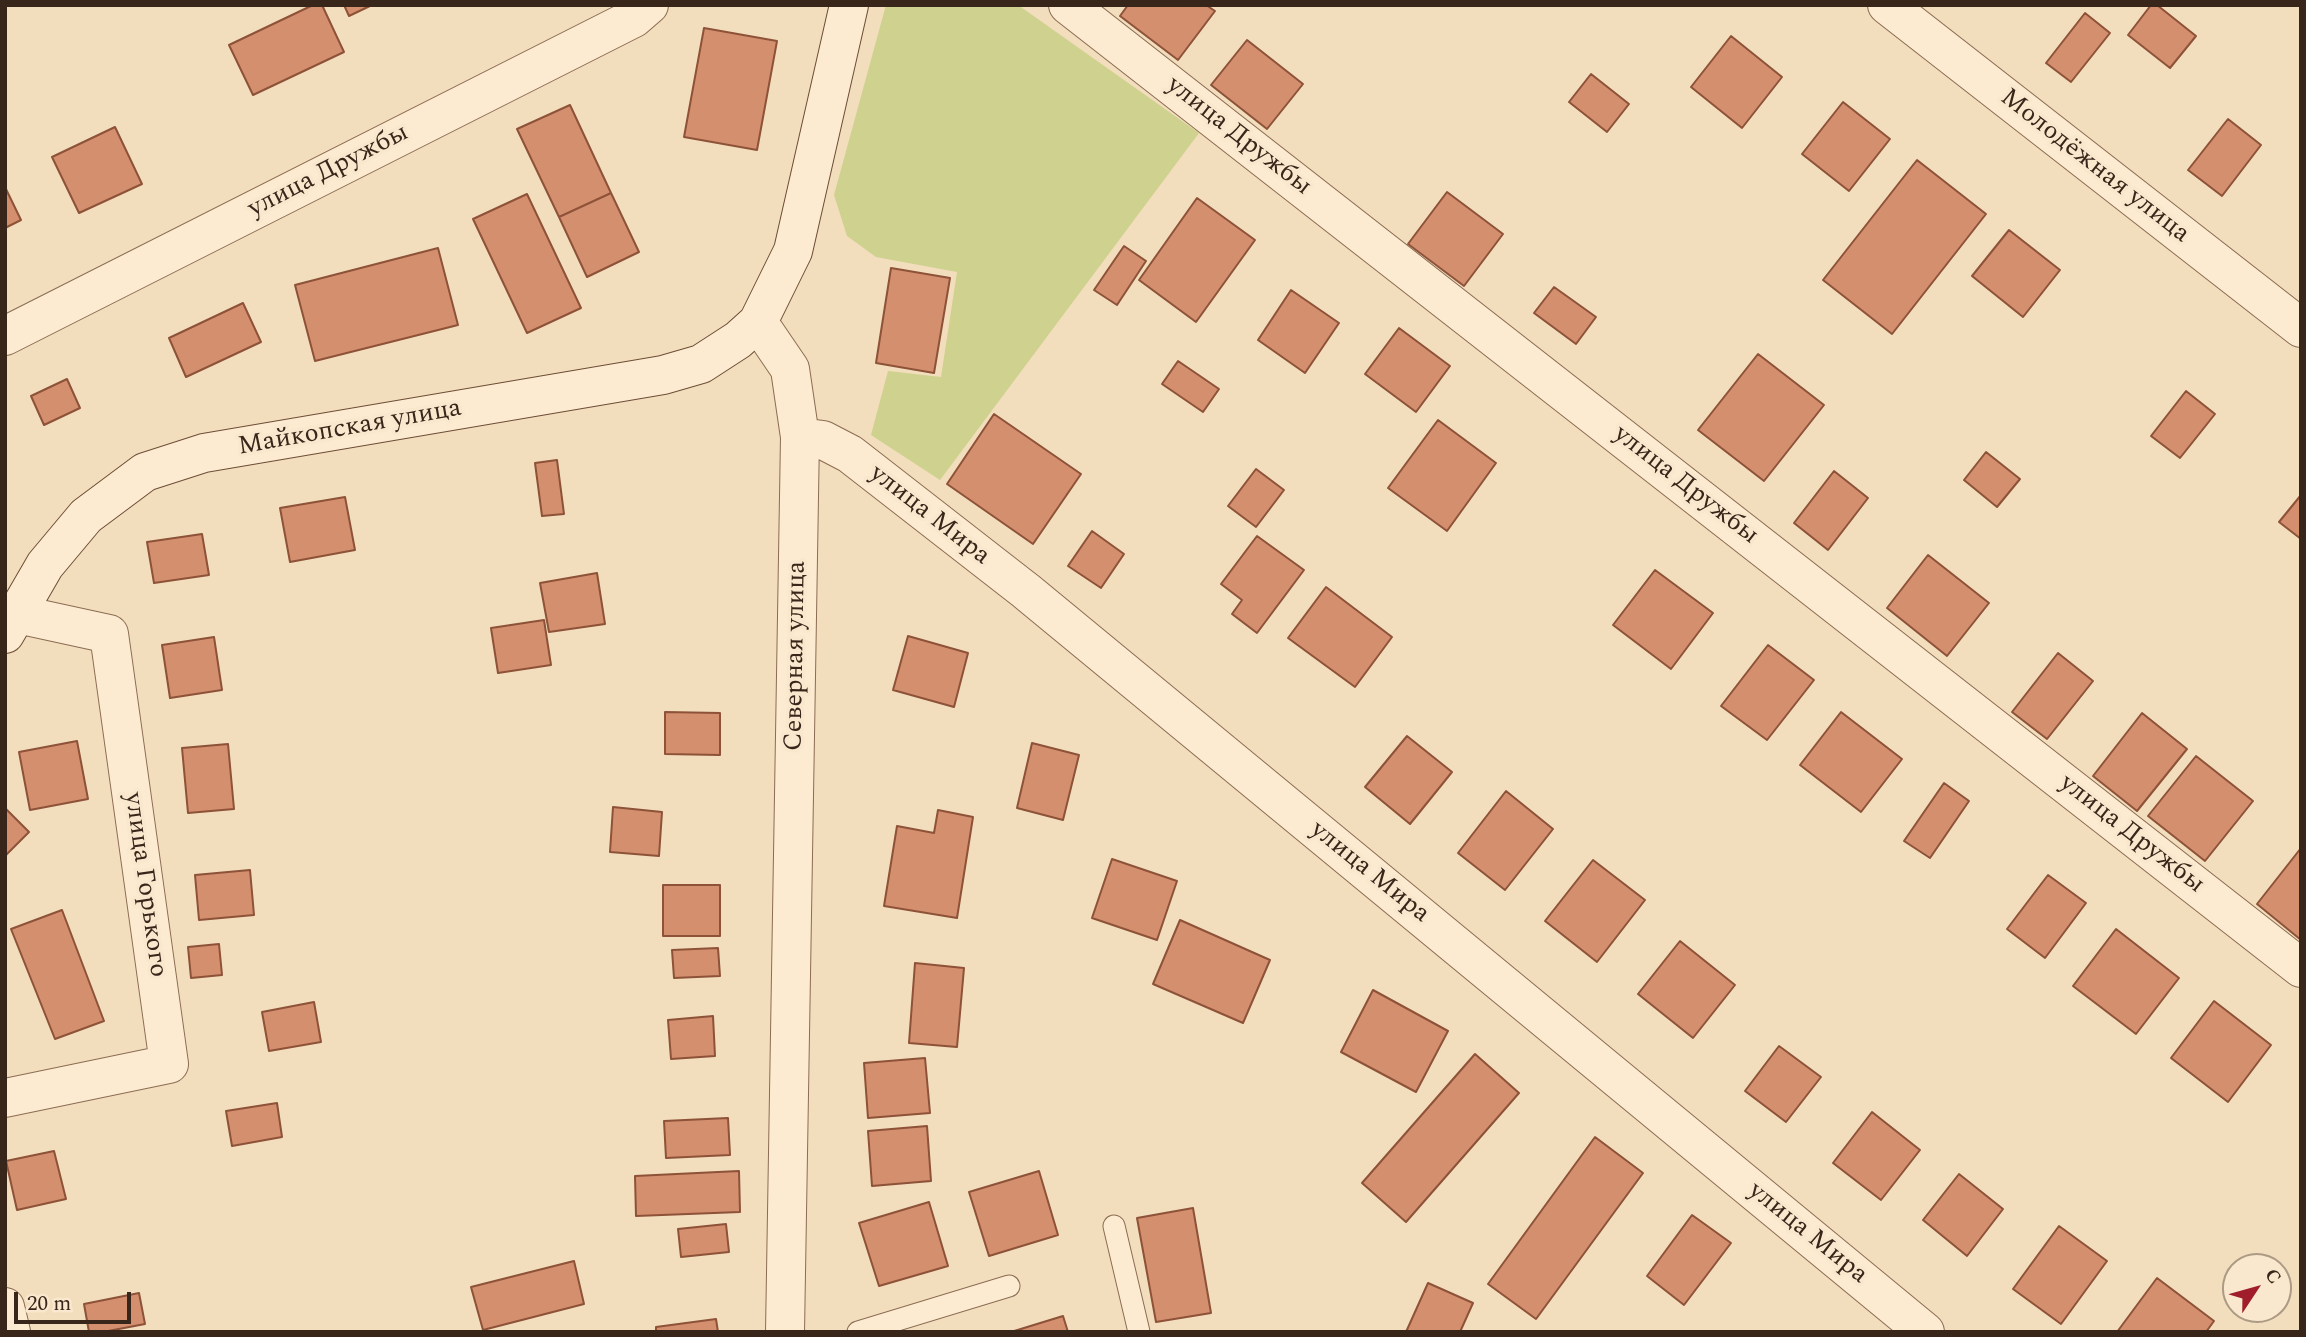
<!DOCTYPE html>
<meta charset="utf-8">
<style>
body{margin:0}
#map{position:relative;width:2306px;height:1337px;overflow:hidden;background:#f2ddbc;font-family:Spectral,serif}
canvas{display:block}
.frame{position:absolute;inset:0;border:7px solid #39261a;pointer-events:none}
.north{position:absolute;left:2222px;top:1253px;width:70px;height:70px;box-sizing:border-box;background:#f9e8cd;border:2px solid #ac9a85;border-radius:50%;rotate:54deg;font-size:19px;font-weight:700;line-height:28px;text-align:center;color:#39261a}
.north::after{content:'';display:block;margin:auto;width:24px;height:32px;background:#a01e2b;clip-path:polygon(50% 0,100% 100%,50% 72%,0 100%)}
.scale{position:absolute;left:14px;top:1292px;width:117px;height:32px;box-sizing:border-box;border:4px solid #39261a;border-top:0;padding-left:9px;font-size:21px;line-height:24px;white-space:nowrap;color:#39261a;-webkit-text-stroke:5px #f9e8cd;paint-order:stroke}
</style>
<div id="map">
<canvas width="2306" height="1337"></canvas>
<div class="frame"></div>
<div class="north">С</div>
<div class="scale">20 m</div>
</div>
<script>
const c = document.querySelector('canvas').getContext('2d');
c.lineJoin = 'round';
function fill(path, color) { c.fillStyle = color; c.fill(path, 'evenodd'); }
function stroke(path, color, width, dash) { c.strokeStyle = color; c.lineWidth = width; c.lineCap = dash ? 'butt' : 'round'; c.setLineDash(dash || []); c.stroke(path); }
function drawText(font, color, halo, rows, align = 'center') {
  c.font = font + ' Spectral,serif'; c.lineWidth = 7; c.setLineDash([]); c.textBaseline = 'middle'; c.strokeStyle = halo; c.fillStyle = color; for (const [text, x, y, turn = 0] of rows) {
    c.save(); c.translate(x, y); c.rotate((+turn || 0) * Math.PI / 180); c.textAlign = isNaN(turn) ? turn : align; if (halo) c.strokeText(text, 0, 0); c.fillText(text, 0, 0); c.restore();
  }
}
fill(new Path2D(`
 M 886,5 L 1018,5 L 1199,133 L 940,480 L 871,435 L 888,371 L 941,377 L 957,272 L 876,257 L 847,236 L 834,195 Z`), '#cfd18f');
const building = new Path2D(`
 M 313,5 L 322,5 L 344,52 L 253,95 L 229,45 Z
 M 344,5 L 372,5 L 349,16 Z
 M 1128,5 L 1206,5 L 1215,11 L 1178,60 L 1120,16 Z
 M 2151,5 L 2157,5 L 2196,36 L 2170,68 L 2128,35 Z
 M 2085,13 L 2110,33 L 2071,82 L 2046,63 Z
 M 704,28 L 777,41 L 757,150 L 684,137 Z
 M 1731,36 L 1782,77 L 1742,128 L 1691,87 Z
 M 1247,40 L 1303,84 L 1267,129 L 1211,85 Z
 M 1591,74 L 1629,104 L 1607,132 L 1569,102 Z
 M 1843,102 L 1890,139 L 1849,191 L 1802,154 Z
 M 570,105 L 611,193 L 559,217 L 517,129 Z
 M 2228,119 L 2261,145 L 2222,196 L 2188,170 Z
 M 115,127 L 142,184 L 79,213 L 52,157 Z
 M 1917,160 L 1986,214 L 1892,334 L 1823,280 Z
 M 5,187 L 21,220 L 5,228 Z
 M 1447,192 L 1503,234 L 1464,286 L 1408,244 Z
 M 611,193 L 639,252 L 587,277 L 559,217 Z
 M 527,194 L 581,308 L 527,333 L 473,219 Z
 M 1197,198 L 1255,240 L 1196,322 L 1139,280 Z
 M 2009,230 L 2060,270 L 2023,317 L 1972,276 Z
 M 1124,246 L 1146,261 L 1117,305 L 1094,290 Z
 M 438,248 L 458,325 L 315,361 L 295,285 Z
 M 891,268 L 950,278 L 934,373 L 876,363 Z
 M 1554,287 L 1596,317 L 1576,344 L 1534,313 Z
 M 1291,290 L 1339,323 L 1305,373 L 1258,340 Z
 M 243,303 L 261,342 L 186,377 L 169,338 Z
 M 1399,328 L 1450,366 L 1416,412 L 1365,374 Z
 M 1758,354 L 1824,405 L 1764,481 L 1698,430 Z
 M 1178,361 L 1219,389 L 1203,412 L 1162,384 Z
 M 67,379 L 80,408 L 44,425 L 31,396 Z
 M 2186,391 L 2215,414 L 2180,458 L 2151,436 Z
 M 994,414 L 1081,474 L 1033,544 L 947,484 Z
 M 1438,420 L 1496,463 L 1447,531 L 1388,488 Z
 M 1986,452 L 2020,479 L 1997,507 L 1964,480 Z
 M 557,460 L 564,514 L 542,516 L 535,463 Z
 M 1256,469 L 1284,490 L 1256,527 L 1228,506 Z
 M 1834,471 L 1868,498 L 1828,550 L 1794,523 Z
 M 2301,495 L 2301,539 L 2279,522 Z
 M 345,497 L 355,550 L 290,562 L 280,508 Z
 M 1092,531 L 1124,554 L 1101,588 L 1068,566 Z
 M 202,534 L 209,575 L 154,583 L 147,542 Z
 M 1257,536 L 1304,570 L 1257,633 L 1232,614 L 1242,600 L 1221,584 Z
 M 1928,555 L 1989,603 L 1947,656 L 1887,608 Z
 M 1655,570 L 1713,613 L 1671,669 L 1613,625 Z
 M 597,573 L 605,624 L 549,632 L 540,583 Z
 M 1326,587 L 1392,637 L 1355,687 L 1288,638 Z
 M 544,620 L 551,665 L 498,673 L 491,628 Z
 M 908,636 L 968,653 L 954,707 L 893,690 Z
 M 214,637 L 222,690 L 170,698 L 162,645 Z
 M 1768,645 L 1814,680 L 1767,740 L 1721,706 Z
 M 2058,653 L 2093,681 L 2047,739 L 2012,712 Z
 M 665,712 L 720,713 L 720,755 L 665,754 Z
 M 1841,712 L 1902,759 L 1861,812 L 1800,765 Z
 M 2142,713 L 2187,749 L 2137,811 L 2093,776 Z
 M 1407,736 L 1452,772 L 1410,824 L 1365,787 Z
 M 77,741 L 88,799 L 30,810 L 19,752 Z
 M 1032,743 L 1079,755 L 1063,820 L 1017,808 Z
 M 228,744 L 234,809 L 188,813 L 182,748 Z
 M 2196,756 L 2253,801 L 2205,861 L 2148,816 Z
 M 1944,783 L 1969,801 L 1930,858 L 1904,841 Z
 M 1506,791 L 1553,829 L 1505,890 L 1458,853 Z
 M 613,807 L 662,812 L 659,856 L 610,852 Z
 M 5,808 L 29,832 L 5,856 Z
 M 938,810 L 973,817 L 957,918 L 884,906 L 897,826 L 934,833 Z
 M 2301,848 L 2301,940 L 2257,904 Z
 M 1112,859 L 1177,881 L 1157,940 L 1092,918 Z
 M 1593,860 L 1645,900 L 1597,962 L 1545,921 Z
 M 250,870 L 254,915 L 199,920 L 195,875 Z
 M 2048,875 L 2086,903 L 2045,958 L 2007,929 Z
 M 663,885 L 720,885 L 720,936 L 663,936 Z
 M 62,910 L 104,1021 L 55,1039 L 11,929 Z
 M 1180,920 L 1270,960 L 1243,1023 L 1153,984 Z
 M 2116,929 L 2179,978 L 2136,1034 L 2073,986 Z
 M 1680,941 L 1735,985 L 1693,1038 L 1638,994 Z
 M 219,944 L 222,975 L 191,978 L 188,947 Z
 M 718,948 L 720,976 L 674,978 L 672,950 Z
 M 915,963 L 964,968 L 957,1047 L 909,1043 Z
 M 1373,990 L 1448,1031 L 1416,1092 L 1341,1052 Z
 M 2214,1001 L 2271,1045 L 2228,1102 L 2171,1058 Z
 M 314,1002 L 321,1042 L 269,1051 L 262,1012 Z
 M 713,1016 L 715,1056 L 671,1059 L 668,1020 Z
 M 1779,1046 L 1821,1077 L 1786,1122 L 1745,1091 Z
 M 1475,1054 L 1519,1093 L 1406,1222 L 1362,1183 Z
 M 925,1058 L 930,1113 L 868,1118 L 864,1063 Z
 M 277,1103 L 282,1137 L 232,1146 L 226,1111 Z
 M 1872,1112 L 1920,1150 L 1881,1200 L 1833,1163 Z
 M 728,1118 L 730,1155 L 666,1158 L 664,1121 Z
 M 927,1126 L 931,1181 L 872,1186 L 868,1131 Z
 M 1595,1137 L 1643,1173 L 1536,1319 L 1488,1284 Z
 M 54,1151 L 66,1199 L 17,1210 L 6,1161 Z
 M 739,1171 L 740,1212 L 636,1216 L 635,1176 Z
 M 1039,1171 L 1058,1235 L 989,1256 L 969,1192 Z
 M 1959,1174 L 2003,1209 L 1967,1256 L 1923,1220 Z
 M 929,1202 L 948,1266 L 879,1286 L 859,1223 Z
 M 1193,1208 L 1211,1313 L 1156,1322 L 1137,1218 Z
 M 1692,1215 L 1731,1243 L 1684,1305 L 1647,1276 Z
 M 726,1224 L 729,1252 L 681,1257 L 678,1229 Z
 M 2059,1226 L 2107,1261 L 2061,1324 L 2013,1289 Z
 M 574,1261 L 584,1304 L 483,1330 L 471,1287 Z
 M 2157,1278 L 2214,1321 L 2206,1332 L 2117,1332 Z
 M 1428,1283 L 1473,1303 L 1460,1332 L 1406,1332 Z
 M 139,1293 L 145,1324 L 103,1332 L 89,1332 L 84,1304 Z
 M 1063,1316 L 1068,1332 L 1011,1332 Z
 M 716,1319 L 718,1332 L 656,1332 L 656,1327 Z`);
fill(building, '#d48f6e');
stroke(building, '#8d5238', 2);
const lane = new Path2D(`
 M 1114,1226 L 1139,1332
 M 858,1332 L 1009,1286`);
const street = new Path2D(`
 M 1068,5 L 2301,968
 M 1887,5 L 2301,328
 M 758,322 L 790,369 L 800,437 L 785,1332
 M 5,336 L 634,18 L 649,5
 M 800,437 L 823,440 L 850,454 L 1026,591 L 1925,1332
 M 5,1098 L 169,1064 L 109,634 L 17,614
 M 5,1307 L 11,1332`);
const secondary = new Path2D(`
 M 5,634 L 45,565 L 86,516 L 145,472 L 204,453 L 663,375 L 701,364 L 738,340 L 758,322 L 793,251 L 849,5`);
stroke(lane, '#8b6c54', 23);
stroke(street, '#8b6c54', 40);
stroke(secondary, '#6d4d37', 40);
stroke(lane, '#fcebd0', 21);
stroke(street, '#fcebd0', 38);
stroke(secondary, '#fcebd0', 38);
drawText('26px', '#39261a', '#f9e8cd', [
 ["улица Дружбы",1238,137,38],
 ["Молодёжная улица",2094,167,38],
 ["улица Дружбы",329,172,-27],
 ["Майкопская улица",350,429,-10],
 ["улица Дружбы",1685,486,38],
 ["улица Мира",929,516,38],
 ["Северная улица",797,656,-89],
 ["улица Дружбы",2131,835,38],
 ["улица Мира",1369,873,39],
 ["улица Горького",144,885,82],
 ["улица Мира",1807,1234,39]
]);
</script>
